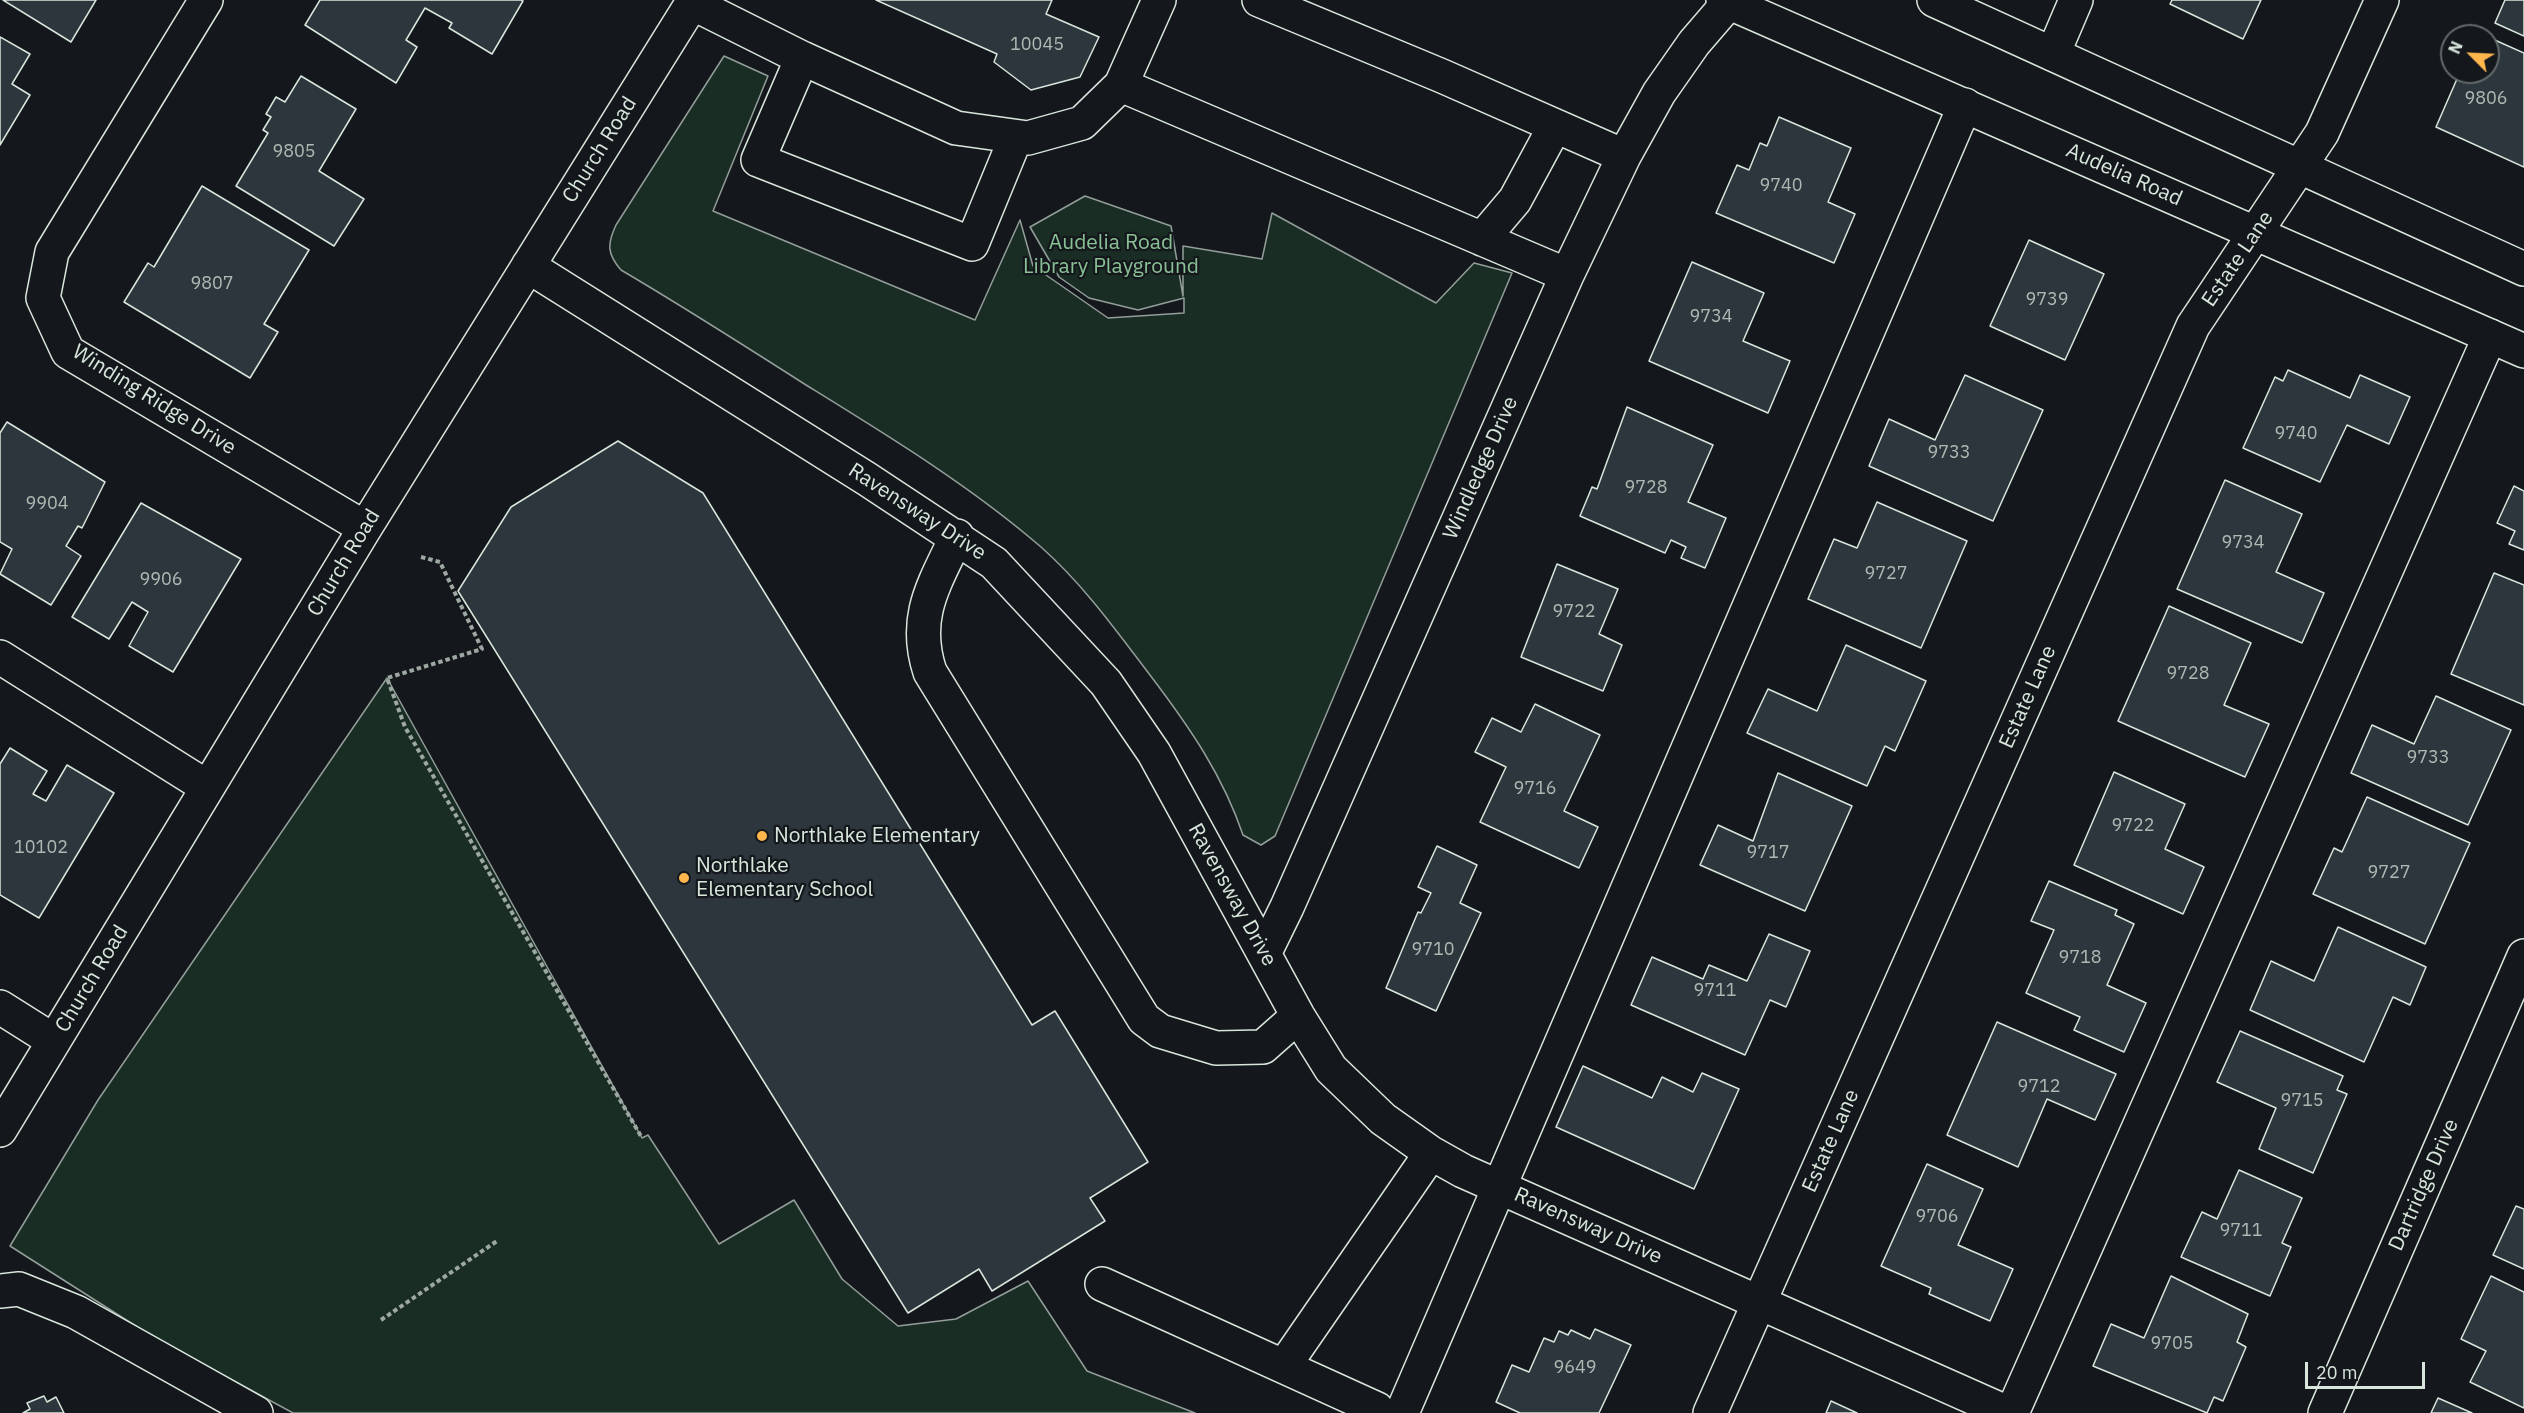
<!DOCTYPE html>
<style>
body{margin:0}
#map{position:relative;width:2524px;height:1413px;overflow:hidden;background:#14181c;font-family:"IBM Plex Sans",sans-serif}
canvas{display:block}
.north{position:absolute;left:2440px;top:24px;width:60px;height:60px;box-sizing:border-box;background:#14181c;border:2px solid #626a69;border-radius:50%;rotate:294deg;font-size:16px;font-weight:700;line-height:24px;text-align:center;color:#d8e6dc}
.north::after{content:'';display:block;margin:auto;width:21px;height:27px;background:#ffb74d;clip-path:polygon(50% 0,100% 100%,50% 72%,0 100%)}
.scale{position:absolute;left:2305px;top:1362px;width:120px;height:27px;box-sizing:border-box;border:3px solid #d8e6dc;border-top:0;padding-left:8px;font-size:18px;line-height:21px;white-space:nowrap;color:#d8e6dc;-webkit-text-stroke:4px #14181c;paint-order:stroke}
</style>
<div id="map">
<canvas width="2524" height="1413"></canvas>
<div class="north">N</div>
<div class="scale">20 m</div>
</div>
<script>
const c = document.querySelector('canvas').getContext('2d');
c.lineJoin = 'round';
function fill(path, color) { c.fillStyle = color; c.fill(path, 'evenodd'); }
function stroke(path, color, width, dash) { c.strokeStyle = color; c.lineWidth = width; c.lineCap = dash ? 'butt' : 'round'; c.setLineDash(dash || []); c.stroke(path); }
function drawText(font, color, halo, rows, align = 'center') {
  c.font = font + ' "IBM Plex Sans",sans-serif'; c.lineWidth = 4.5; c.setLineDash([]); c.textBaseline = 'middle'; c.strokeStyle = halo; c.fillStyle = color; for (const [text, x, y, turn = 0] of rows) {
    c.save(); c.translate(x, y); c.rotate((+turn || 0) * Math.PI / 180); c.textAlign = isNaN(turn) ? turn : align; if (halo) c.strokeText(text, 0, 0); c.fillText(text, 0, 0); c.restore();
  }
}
const green = new Path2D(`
 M 724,56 L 768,76 L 713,211 L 975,320 L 1020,220 L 1033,266 L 1108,318 L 1184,313 L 1184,298 L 1138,310 L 1089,298 L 1059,277 L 1030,227 L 1085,196 L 1171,226 L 1183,296 L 1183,246 L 1262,259 L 1272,213 L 1436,303 L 1474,263 L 1512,273 L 1275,836 L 1261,845 L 1243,835 C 1223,776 1190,728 1153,679 C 1118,633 1084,585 1041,547 C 969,485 887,435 806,385 C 745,346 684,307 621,270 C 607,254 607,244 616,225 Z
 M 387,678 L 642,1138 L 648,1135 L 719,1244 L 794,1200 L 842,1279 L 898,1326 L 956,1319 L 1028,1281 L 1087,1371 L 1195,1413 L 293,1413 L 153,1337 L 10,1246 L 98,1100 Z`);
fill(green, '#1a2d24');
stroke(green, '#939e99', 1.5);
const building = new Path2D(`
 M 3,0 L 96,0 L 71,42 Z
 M 320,0 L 521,0 L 523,1 L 492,54 L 449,28 L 452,23 L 425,8 L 406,40 L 417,47 L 396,83 L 305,25 Z
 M 876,0 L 1052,0 L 1046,14 L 1099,37 L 1080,77 L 1031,90 L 994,62 L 997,54 Z
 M 2172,0 L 2261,0 L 2243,39 L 2170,4 Z
 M 2505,0 L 2524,0 L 2524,36 L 2495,23 Z
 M 0,37 L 30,54 L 12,84 L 30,95 L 0,145 Z
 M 2488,37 L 2524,53 L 2524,167 L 2436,127 L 2460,72 L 2488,72 Z
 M 301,76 L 356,109 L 319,171 L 364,199 L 334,246 L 236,186 L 268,133 L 263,130 L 271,117 L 266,114 L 276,97 L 285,102 Z
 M 1779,117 L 1851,148 L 1828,202 L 1855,214 L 1834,263 L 1716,213 L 1737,165 L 1749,170 L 1760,143 L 1767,146 Z
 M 202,186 L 309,250 L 264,324 L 278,332 L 250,378 L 124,302 L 148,263 L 154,267 Z
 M 2029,240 L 2104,274 L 2065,360 L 1990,326 Z
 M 1692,262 L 1764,293 L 1743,341 L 1790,361 L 1768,413 L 1649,361 Z
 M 2288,370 L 2350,398 L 2360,375 L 2410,397 L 2389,444 L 2347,425 L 2320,482 L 2243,448 L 2275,377 L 2283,381 Z
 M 1965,375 L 2043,410 L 1993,521 L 1869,466 L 1889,419 L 1935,440 Z
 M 1627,407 L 1713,445 L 1688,502 L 1726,518 L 1705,568 L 1681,558 L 1686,547 L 1671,540 L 1665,553 L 1580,516 L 1592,487 L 1597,489 Z
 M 7,422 L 105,482 L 82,528 L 78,526 L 66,546 L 81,556 L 51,605 L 0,574 L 12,549 L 0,542 L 0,433 Z
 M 618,441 L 703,493 L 1032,1025 L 1055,1011 L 1148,1162 L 1090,1198 L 1105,1221 L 992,1291 L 979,1269 L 908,1313 L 458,591 L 511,507 Z
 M 2225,480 L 2302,514 L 2276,572 L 2324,593 L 2302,643 L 2177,589 Z
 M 2514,486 L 2524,491 L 2524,550 L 2509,544 L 2515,531 L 2497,523 Z
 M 1877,502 L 1967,541 L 1921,648 L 1808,599 L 1834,539 L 1857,548 Z
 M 141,503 L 241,559 L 173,672 L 129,646 L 148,612 L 132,602 L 109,639 L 72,617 Z
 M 1557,564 L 1618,589 L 1599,634 L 1622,645 L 1603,691 L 1521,657 Z
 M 2494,573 L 2524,585 L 2524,705 L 2451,674 Z
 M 2169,606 L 2251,643 L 2224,705 L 2269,724 L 2245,777 L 2118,721 Z
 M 1846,645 L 1926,681 L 1895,751 L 1885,746 L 1867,786 L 1747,733 L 1768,689 L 1817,711 Z
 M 2436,696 L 2511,730 L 2468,825 L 2351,773 L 2372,725 L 2414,744 Z
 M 1535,704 L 1600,735 L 1564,811 L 1598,827 L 1579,868 L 1480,822 L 1506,767 L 1475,752 L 1492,718 L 1521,732 Z
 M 10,748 L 47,771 L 33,794 L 46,801 L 67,765 L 114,793 L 39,918 L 0,895 L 0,764 Z
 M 2114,772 L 2185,804 L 2165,849 L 2204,867 L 2183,914 L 2074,865 Z
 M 1778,773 L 1852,806 L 1805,911 L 1700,865 L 1718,825 L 1753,841 Z
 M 2367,797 L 2470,843 L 2425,944 L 2313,894 L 2334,848 L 2342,852 Z
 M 1437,846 L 1477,865 L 1460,903 L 1481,913 L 1436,1011 L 1386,988 L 1418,912 L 1421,913 L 1431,893 L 1418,887 Z
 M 2049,881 L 2117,910 L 2115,915 L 2134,924 L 2107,985 L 2146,1003 L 2124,1052 L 2074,1030 L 2080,1017 L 2026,993 L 2054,930 L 2031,921 Z
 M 2338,927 L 2426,967 L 2410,1005 L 2393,997 L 2364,1062 L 2250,1010 L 2271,961 L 2314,981 Z
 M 1769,934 L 1810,951 L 1786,1007 L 1770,1000 L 1745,1055 L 1631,1005 L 1652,957 L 1703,979 L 1709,965 L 1747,981 Z
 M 1997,1022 L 2116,1074 L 2095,1120 L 2047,1099 L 2018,1167 L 1947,1135 Z
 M 2240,1031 L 2343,1076 L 2337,1090 L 2347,1094 L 2313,1173 L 2259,1149 L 2276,1108 L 2217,1082 Z
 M 1583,1066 L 1652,1098 L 1662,1077 L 1693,1092 L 1702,1073 L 1739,1089 L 1694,1189 L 1556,1127 Z
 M 1927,1164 L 1983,1189 L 1958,1245 L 2013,1269 L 1990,1321 L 1929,1294 L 1931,1288 L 1881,1266 Z
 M 2239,1170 L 2302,1198 L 2282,1243 L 2291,1247 L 2270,1296 L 2181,1257 L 2202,1212 L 2217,1219 Z
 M 2516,1206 L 2524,1209 L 2524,1269 L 2493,1255 Z
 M 2171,1276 L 2248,1314 L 2237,1342 L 2246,1347 L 2223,1401 L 2214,1397 L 2207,1413 L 2093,1366 L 2111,1324 L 2144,1338 Z
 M 2491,1276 L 2524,1292 L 2524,1408 L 2470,1382 L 2486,1351 L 2461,1339 Z
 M 1595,1329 L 1631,1345 L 1599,1413 L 1520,1413 L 1496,1402 L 1512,1365 L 1529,1372 L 1544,1338 L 1554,1342 L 1559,1331 L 1568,1335 L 1571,1330 L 1590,1339 Z
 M 44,1396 L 47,1402 L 56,1397 L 64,1413 L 23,1413 L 30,1409 L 27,1403 Z
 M 2438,1398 L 2472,1413 L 2431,1413 Z
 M 1831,1401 L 1857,1413 L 1826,1413 Z`);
fill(building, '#2c363c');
stroke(building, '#d8e6dc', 1.5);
const minor = new Path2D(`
 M 206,0 L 52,252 L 43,298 L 68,352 L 365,528
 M 1259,0 L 1442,76 L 1624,156
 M 692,3 L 802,58 L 956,128 L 1028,138 L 1082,123 L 1121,85 L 1159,0
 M 2053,54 L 2076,0
 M 802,58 L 758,160 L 972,244 L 1016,137
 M 1121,85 L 1567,275
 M 1482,239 L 1515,200 L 1555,126
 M 528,266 L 867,479 L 994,563 L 1106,683 L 1154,753 L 1298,1016 L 1331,1069 L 1383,1119 L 1431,1153 L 1463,1171 L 2008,1413
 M 957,536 C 934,585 912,617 930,672 L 1144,1019 L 1160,1031 L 1216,1048 L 1263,1047 L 1298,1016
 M 0,657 L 207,787
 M 1264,954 L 1287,907 L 1567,275 L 1624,156 L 1659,93 L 1694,43 L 1731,0
 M 0,1007 L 54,1041
 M 0,1130 L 365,528 L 694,0
 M 1102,1284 L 1377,1409
 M 0,1291 L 19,1289 L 76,1312 L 256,1413
 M 1284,1366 L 1431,1153
 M 1402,1413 L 1965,105
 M 1710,1413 L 2193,326 L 2322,133 L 2382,0
 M 2012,1413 L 2490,336
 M 2325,1413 L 2524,956`);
const major = new Path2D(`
 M 1723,0 L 2524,351
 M 1934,0 L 2524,269`);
stroke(minor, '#d8e6dc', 36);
stroke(major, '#d8e6dc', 36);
stroke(new Path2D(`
 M 421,557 L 440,562 L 482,649 L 387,678 L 405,727 L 642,1138
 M 381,1320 L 497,1241`), '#9da8a2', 4, [4.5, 3]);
stroke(minor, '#14181c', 33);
stroke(major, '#14181c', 33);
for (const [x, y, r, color] of [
 [762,836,6,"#ffb74d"],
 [684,878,6,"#ffb74d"]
]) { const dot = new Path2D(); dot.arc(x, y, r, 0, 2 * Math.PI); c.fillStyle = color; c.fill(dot); stroke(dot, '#14181c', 2); }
drawText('18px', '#adbab4', null, [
 ["10045",1037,45],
 ["9806",2486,99],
 ["9805",294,152],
 ["9740",1781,186],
 ["9807",212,284],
 ["9739",2047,300],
 ["9734",1711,317],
 ["9740",2296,434],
 ["9733",1949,453],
 ["9728",1646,488],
 ["9904",47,504],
 ["9734",2243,543],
 ["9727",1886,574],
 ["9906",161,580],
 ["9722",1574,612],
 ["9728",2188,674],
 ["9733",2428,758],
 ["9716",1535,789],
 ["9722",2133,826],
 ["10102",41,848],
 ["9717",1768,853],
 ["9727",2389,873],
 ["9710",1433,950],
 ["9718",2080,958],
 ["9711",1715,991],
 ["9712",2039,1087],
 ["9715",2302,1101],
 ["9706",1937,1217],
 ["9711",2241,1231],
 ["9705",2172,1344],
 ["9649",1575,1368]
]);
drawText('21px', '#d8e6dc', '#14181c', [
 ["Church Road",600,150,-58],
 ["Audelia Road",2124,175,24],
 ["Estate Lane",2238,259,-56],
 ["Winding Ridge Drive",154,400,32],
 ["Windledge Drive",1481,468,-66],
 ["Ravensway Drive",917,512,33],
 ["Church Road",344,563,-59],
 ["Estate Lane",2028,697,-66],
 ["Ravensway Drive",1232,895,61],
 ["Church Road",92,979,-59],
 ["Estate Lane",1831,1141,-66],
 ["Dartridge Drive",2424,1185,-66],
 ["Ravensway Drive",1588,1226,24]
]);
drawText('21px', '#8ac095', '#14181c', [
 ["Audelia Road",1111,243],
 ["Library Playground",1111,267]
]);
drawText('21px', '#d8e6dc', '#14181c', [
 ["Northlake Elementary",774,836],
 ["Northlake",696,866],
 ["Elementary School",696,890]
], 'left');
</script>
